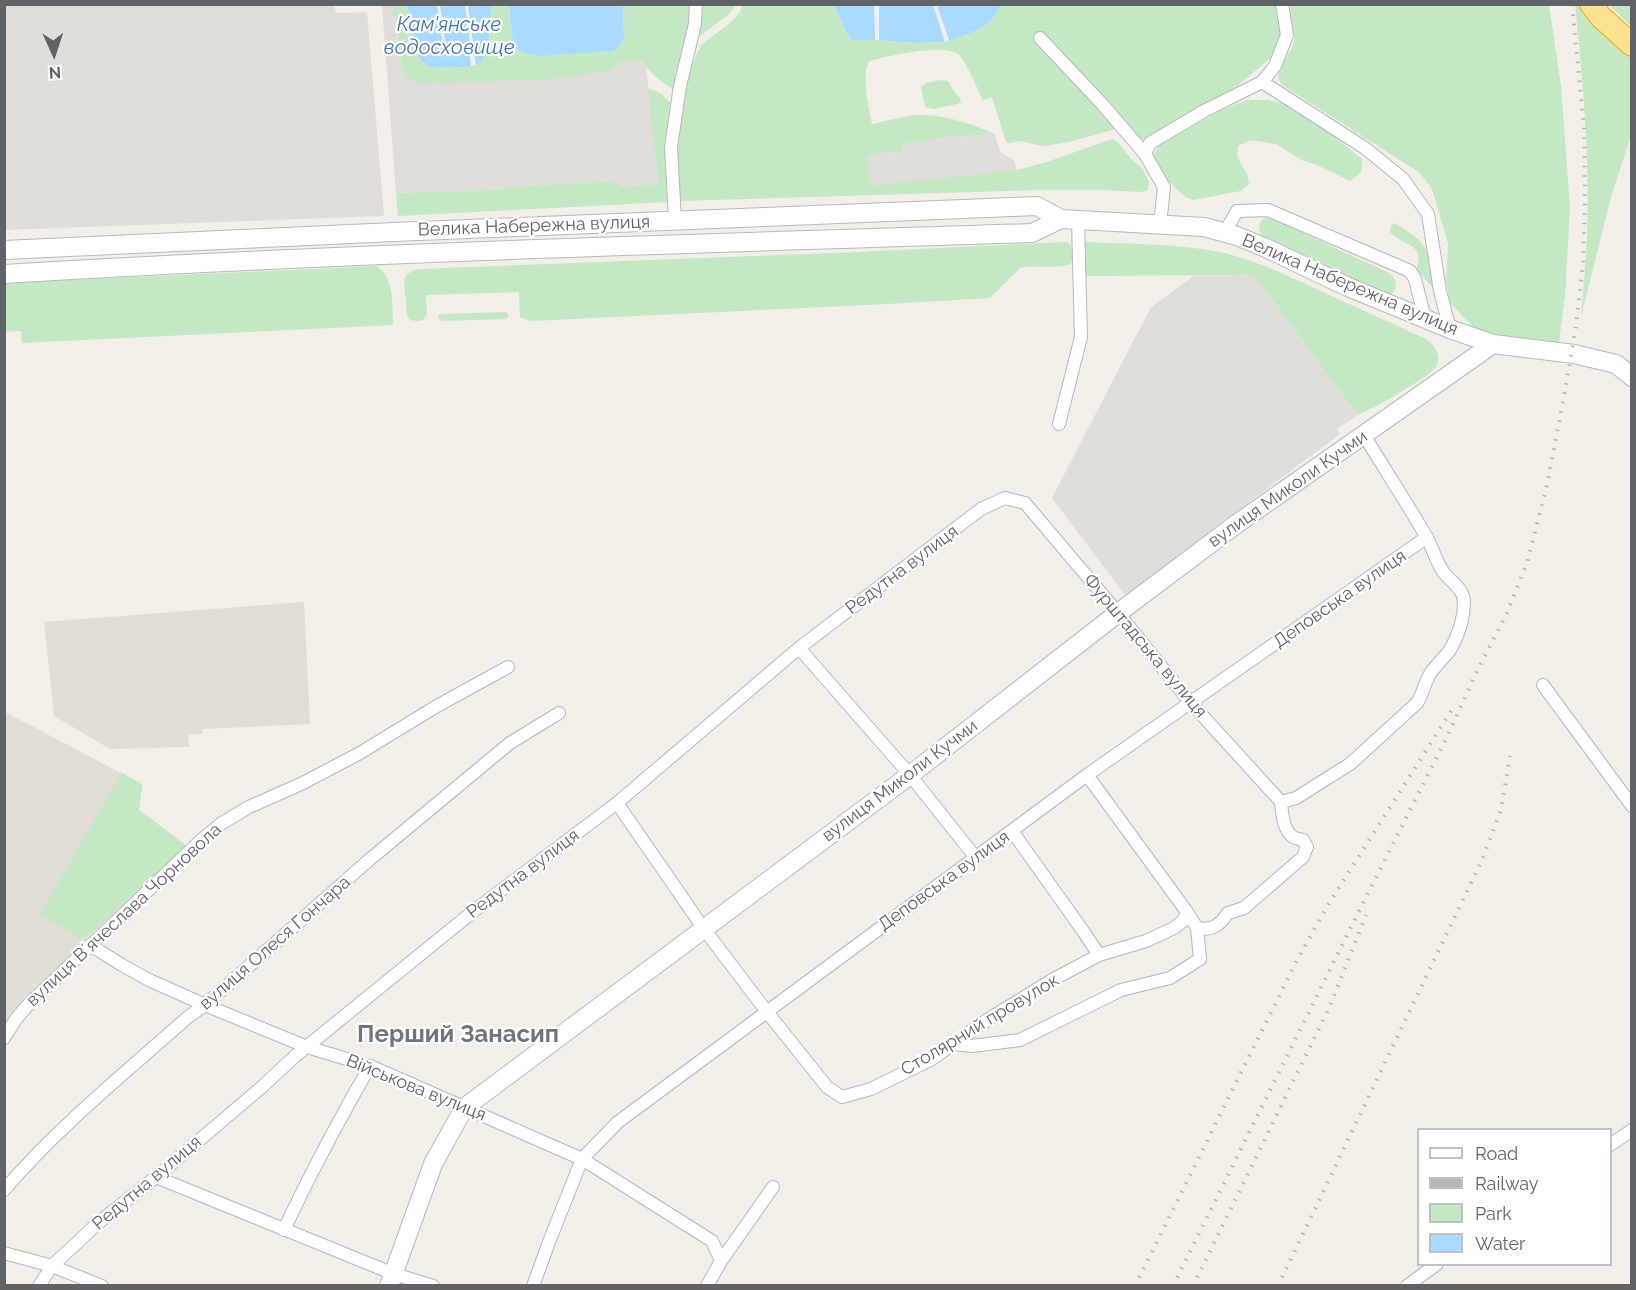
<!DOCTYPE html>
<meta charset="utf-8">
<style>
body{margin:0}
#map{position:relative;width:1636px;height:1290px;overflow:hidden;background:#f1efe8;font-family:Raleway,sans-serif}
canvas{display:block}
.frame{position:absolute;inset:0;border:6px solid #5f6368;pointer-events:none}
.legend{position:absolute;left:1417px;top:1128px;width:195px;height:138px;box-sizing:border-box;background:#fff;border:2px solid #bfc1c3;margin:0;padding:8px 10px;list-style:none;font-size:18px;color:#5f6368}
.legend li{display:flex;align-items:center;gap:12px;height:30px}
.legend b{width:30px;border:2px solid #bfc1c3}
.north{position:absolute;left:24px;top:24px;width:60px;height:60px;-webkit-text-stroke:4px #fff;paint-order:stroke;rotate:177deg;font-size:16px;font-weight:700;line-height:24px;text-align:center;color:#5f6368}
.north::after{content:'';display:block;margin:auto;width:21px;height:27px;background:#5f6368;clip-path:polygon(50% 0,100% 100%,50% 72%,0 100%)}
</style>
<div id="map">
<canvas width="1636" height="1290"></canvas>
<div class="frame"></div>
<ul class="legend">
<li><b style="height:8px;background:#fff"></b>Road</li>
<li><b style="height:8px;background:#b6b7b8"></b>Railway</li>
<li><b style="height:16px;background:#c5e8c5"></b>Park</li>
<li><b style="height:16px;background:#aadaff"></b>Water</li>
</ul>
<div class="north">N</div>
</div>
<script>
const c = document.querySelector('canvas').getContext('2d');
c.lineJoin = 'round';
function fill(path, color) { c.fillStyle = color; c.fill(path, 'evenodd'); }
function stroke(path, color, width, dash) { c.strokeStyle = color; c.lineWidth = width; c.lineCap = dash ? 'butt' : 'round'; c.setLineDash(dash || []); c.stroke(path); }
function drawText(font, color, halo, rows, align = 'center') {
  c.font = font + ' Raleway,sans-serif'; c.lineWidth = 4.5; c.setLineDash([]); c.textBaseline = 'middle'; c.strokeStyle = halo; c.fillStyle = color; for (const [text, x, y, turn = 0] of rows) {
    c.save(); c.translate(x, y); c.rotate((+turn || 0) * Math.PI / 180); c.textAlign = isNaN(turn) ? turn : align; if (halo) c.strokeText(text, 0, 0); c.fillText(text, 0, 0); c.restore();
  }
}
fill(new Path2D(`
 M 334,4 L 336,13 L 367,12 L 384,216 L 5,230 L 5,5 Z
 M 382,5 L 393,5 L 401,65 L 610,70 L 622,62 L 641,60 L 646,67 L 660,184 L 622,187 L 615,181 L 539,185 L 491,190 L 396,193 Z
 M 995,134 L 1000,152 L 1014,160 L 1017,170 L 872,187 L 870,183 L 867,155 L 902,151 L 901,144 L 951,137 Z
 M 1254,275 L 1358,415 L 1337,429 L 1340,434 L 1125,595 L 1052,498 L 1151,307 L 1194,276 Z`), '#e0deda');
fill(new Path2D(`
 M 304,602 L 310,724 L 203,729 L 202,734 L 188,735 L 189,747 L 110,749 L 54,716 L 44,622 Z
 M 5,712 L 142,784 L 139,810 L 187,846 L 84,940 L 78,950 L 15,1010 L 5,1027 Z`), '#e1ded6');
fill(new Path2D(`
 M 393,5 L 407,5 C 409,15 415,56 422,62 C 429,68 441,68 449,67 C 457,67 469,68 477,65 C 493,57 490,20 491,5 L 509,5 L 512,35 L 624,39 L 623,5 L 691,5 L 684,57 L 675,91 C 662,82 650,73 641,60 L 622,62 L 610,70 L 544,80 L 420,83 L 407,78 L 401,65 Z
 M 700,5 L 736,5 L 729,14 L 700,36 L 698,26 Z
 M 742,5 L 834,5 L 846,31 L 852,40 L 875,40 L 917,43 L 945,42 L 971,33 L 982,28 L 993,18 L 1002,5 L 1277,5 L 1283,34 L 1272,57 L 1237,86 L 1140,141 L 1126,126 L 1069,142 L 1044,146 L 1019,141 L 1010,143 L 1006,142 L 992,97 L 983,100 C 978,90 965,59 958,54 C 942,43 888,56 869,61 C 861,76 869,107 872,124 C 887,121 903,116 918,115 C 943,114 973,124 995,134 L 951,137 L 902,144 L 902,151 L 867,155 L 870,183 L 872,186 L 1017,170 L 1047,162 L 1112,139 L 1118,142 L 1131,159 L 1143,169 L 1149,182 L 1148,190 L 1141,192 L 1101,190 L 1039,190 L 680,201 L 676,150 L 679,111 L 693,62 L 701,45 L 731,22 L 740,12 Z
 M 1288,5 L 1549,5 L 1561,86 L 1570,208 L 1565,296 L 1559,342 L 1557,348 L 1499,340 L 1471,325 L 1450,303 L 1446,281 L 1448,243 L 1432,189 L 1420,173 L 1282,85 C 1270,68 1290,58 1294,42 C 1296,34 1290,14 1288,5 Z
 M 1575,5 L 1585,5 L 1632,50 L 1631,136 L 1611,197 L 1581,317 C 1583,290 1586,262 1587,235 C 1590,158 1583,81 1575,5 Z
 M 1609,5 L 1631,5 L 1631,26 Z
 M 940,80 L 948,81 L 953,90 L 960,98 L 961,103 L 934,109 L 925,107 L 921,87 L 926,83 Z
 M 648,88 L 662,94 L 670,103 L 665,147 L 667,202 L 398,216 L 396,193 L 491,190 L 539,185 L 615,181 L 622,187 L 659,184 Z
 M 1246,100 L 1268,100 L 1286,104 L 1326,130 L 1362,159 C 1364,170 1360,175 1350,181 L 1317,165 L 1302,160 L 1276,144 L 1250,140 L 1238,146 L 1237,156 L 1242,166 L 1247,173 L 1249,184 L 1241,191 L 1193,200 L 1187,198 L 1157,171 L 1154,154 L 1159,145 L 1216,113 Z
 M 1265,218 L 1273,219 L 1387,272 C 1397,278 1400,287 1390,295 L 1384,295 L 1262,235 L 1259,229 L 1260,222 Z
 M 1394,223 C 1407,230 1424,241 1429,255 C 1433,265 1433,279 1434,289 L 1416,269 C 1427,244 1403,246 1390,232 L 1391,226 Z
 M 1066,242 C 1074,244 1074,257 1071,264 C 1055,270 1036,264 1020,268 L 990,298 L 888,304 L 531,321 L 520,317 L 519,292 L 426,295 L 427,314 L 423,320 L 418,321 L 410,320 L 407,315 L 404,281 C 406,273 411,271 419,269 L 857,252 Z
 M 1083,242 C 1129,244 1174,243 1219,252 C 1236,255 1252,262 1268,267 L 1426,339 C 1436,346 1442,357 1435,368 C 1431,373 1425,376 1420,380 C 1400,393 1380,405 1358,415 L 1254,275 L 1084,276 Z
 M 377,266 C 395,280 392,304 393,325 L 22,343 L 21,331 L 5,332 L 5,283 Z
 M 506,312 L 509,316 L 506,319 L 442,321 L 438,318 L 439,315 L 441,314 Z
 M 122,773 L 142,784 L 139,810 L 187,846 L 84,940 L 40,914 Z`), '#c5e8c5');
fill(new Path2D(`
 M 407,5 L 491,5 C 490,19 492,59 477,65 C 470,67 461,67 454,67 C 444,68 430,69 422,62 C 416,56 409,15 407,5 Z
 M 509,5 L 623,5 L 624,39 L 619,46 L 613,51 L 540,56 L 524,53 L 515,48 L 512,35 Z
 M 834,5 L 1002,5 L 993,18 L 982,28 L 971,33 L 945,42 L 917,43 L 875,40 L 852,40 L 846,31 Z`), '#aadaff');
fill(new Path2D(`
 M 437,5 L 440,5 L 446,47 L 470,43 L 465,5 L 468,5 L 476,65 L 471,66 L 469,50 L 444,53 Z
 M 874,5 L 879,5 L 879,40 L 875,40 Z
 M 933,5 L 937,5 L 949,40 L 945,42 Z`), '#f1efe8');
const street = new Path2D(`
 M 1040,38 L 1103,105 L 1145,154
 M 1262,82 L 1365,148 L 1403,179 L 1428,214 L 1440,291 L 1450,329
 M 675,220 L 671,147 L 680,86 L 695,24 L 696,4
 M 1160,225 L 1164,187 L 1145,154 L 1150,143 L 1204,111 L 1262,82 L 1275,66 L 1287,35 L 1282,4
 M 1225,232 L 1237,211 L 1268,210 L 1410,271 L 1415,279 L 1425,319
 M 1059,424 L 1081,337 L 1078,220
 M 799,648 L 910,775 L 976,858
 M 1543,685 L 1632,806
 M 1087,775 L 1187,912
 M 617,803 L 704,929 L 767,1012 L 827,1087 L 842,1097 L 871,1089 L 932,1059 L 987,1020 L 1052,980 L 1099,955 L 1146,941 L 1174,928 L 1183,921 L 1187,912 L 1197,928 C 1212,931 1220,925 1228,913 L 1244,908 L 1303,857 L 1307,847 L 1303,840 C 1300,839 1296,839 1293,837 C 1283,830 1282,813 1281,802 L 1296,798 L 1350,764 L 1417,703 C 1423,694 1424,684 1430,674 C 1436,665 1444,658 1450,650 C 1458,636 1464,618 1464,602 C 1464,589 1451,582 1444,573 C 1436,562 1433,548 1426,536 C 1406,502 1384,468 1364,435
 M 1012,831 L 1083,931 L 1099,955
 M 90,945 L 122,965 L 149,980 L 205,1005 L 307,1047 L 370,1066 L 582,1159 L 712,1241 L 721,1261
 M 4,1038 L 16,1019 L 27,1006 L 199,842 L 222,823 L 249,807 L 303,783 L 360,753 L 437,706 L 508,667
 M 954,1044 L 972,1046 L 1020,1040 L 1121,990 L 1170,978 L 1200,959 L 1197,928
 M 1610,1145 L 1632,1130
 M 156,1177 L 394,1274 L 433,1286
 M 4,1190 C 59,1126 125,1073 188,1017 L 205,1005 L 369,860 L 510,743 L 559,713
 M 284,1230 C 310,1174 339,1120 370,1066
 M 4,1253 L 52,1266 L 102,1286
 M 39,1286 L 52,1266 L 98,1223 L 156,1177 L 263,1086 L 294,1057 L 475,910 L 617,803 L 799,648 L 981,509 L 1005,498 L 1025,503 L 1118,613 L 1191,703 L 1281,802
 M 533,1286 L 549,1242 L 582,1159 L 618,1122 L 1087,775 L 1427,537
 M 707,1286 L 721,1261 L 773,1187
 M 1407,1286 L 1437,1264`);
const secondary = new Path2D(`
 M 4,250 L 394,232 L 1037,206 L 1061,219 L 1204,227 L 1237,236 L 1266,248 L 1348,287 L 1450,329 L 1493,344 L 1574,354 L 1616,364 L 1632,377
 M 4,274 C 347,253 689,244 1032,233 L 1061,219
 M 389,1286 L 433,1164 L 464,1108 L 910,775 L 1118,613 L 1238,523 L 1493,344`);
const highway = new Path2D(`
 M 1591,4 L 1601,17 L 1632,45`);
stroke(street, '#b5b8bc', 14);
stroke(secondary, '#b6babf', 20);
stroke(highway, '#f9ab00', 24);
stroke(street, '#fff', 12);
stroke(secondary, '#fff', 18);
stroke(highway, '#fde293', 22);
stroke(new Path2D(`
 M 1135,1286 L 1296,962 L 1328,905 L 1453,708
 M 1173,1286 L 1355,919 L 1448,735 L 1476,673 L 1507,613 L 1527,563 L 1547,485 L 1564,396 L 1575,333 L 1583,264 L 1585,200 L 1584,127 L 1572,4
 M 1193,1286 L 1330,1006 L 1366,915
 M 1278,1286 L 1482,860 L 1501,810 L 1510,756`), '#b6b7b8', 4, [1.5, 8]);
drawText('18px', '#5f6368', '#fff', [
 ["Велика Набережна вулиця",534,226,-2],
 ["Велика Набережна вулиця",1350,285,23],
 ["вулиця Миколи Кучми",1288,489,-35],
 ["Редутна вулиця",902,570,-37],
 ["Деповська вулиця",1340,599,-35],
 ["Фурштадська вулиця",1145,646,50],
 ["вулиця Миколи Кучми",900,781,-37],
 ["Редутна вулиця",523,874,-37],
 ["Деповська вулиця",944,881,-36],
 ["вулиця Вʼячеслава Чорновола",124,915,-43],
 ["вулиця Олеся Гончара",275,943,-41],
 ["Столярний провулок",980,1025,-31],
 ["Військова вулиця",416,1088,22],
 ["Редутна вулиця",147,1183,-40]
]);
drawText('italic 20px', '#4174aa', '#fff', [
 ["Кам'янське",449,25],
 ["водосховище",449,48]
]);
drawText('bold 24px', '#70757a', '#fff', [
 ["Перший Занасип",458,1035]
]);
</script>
